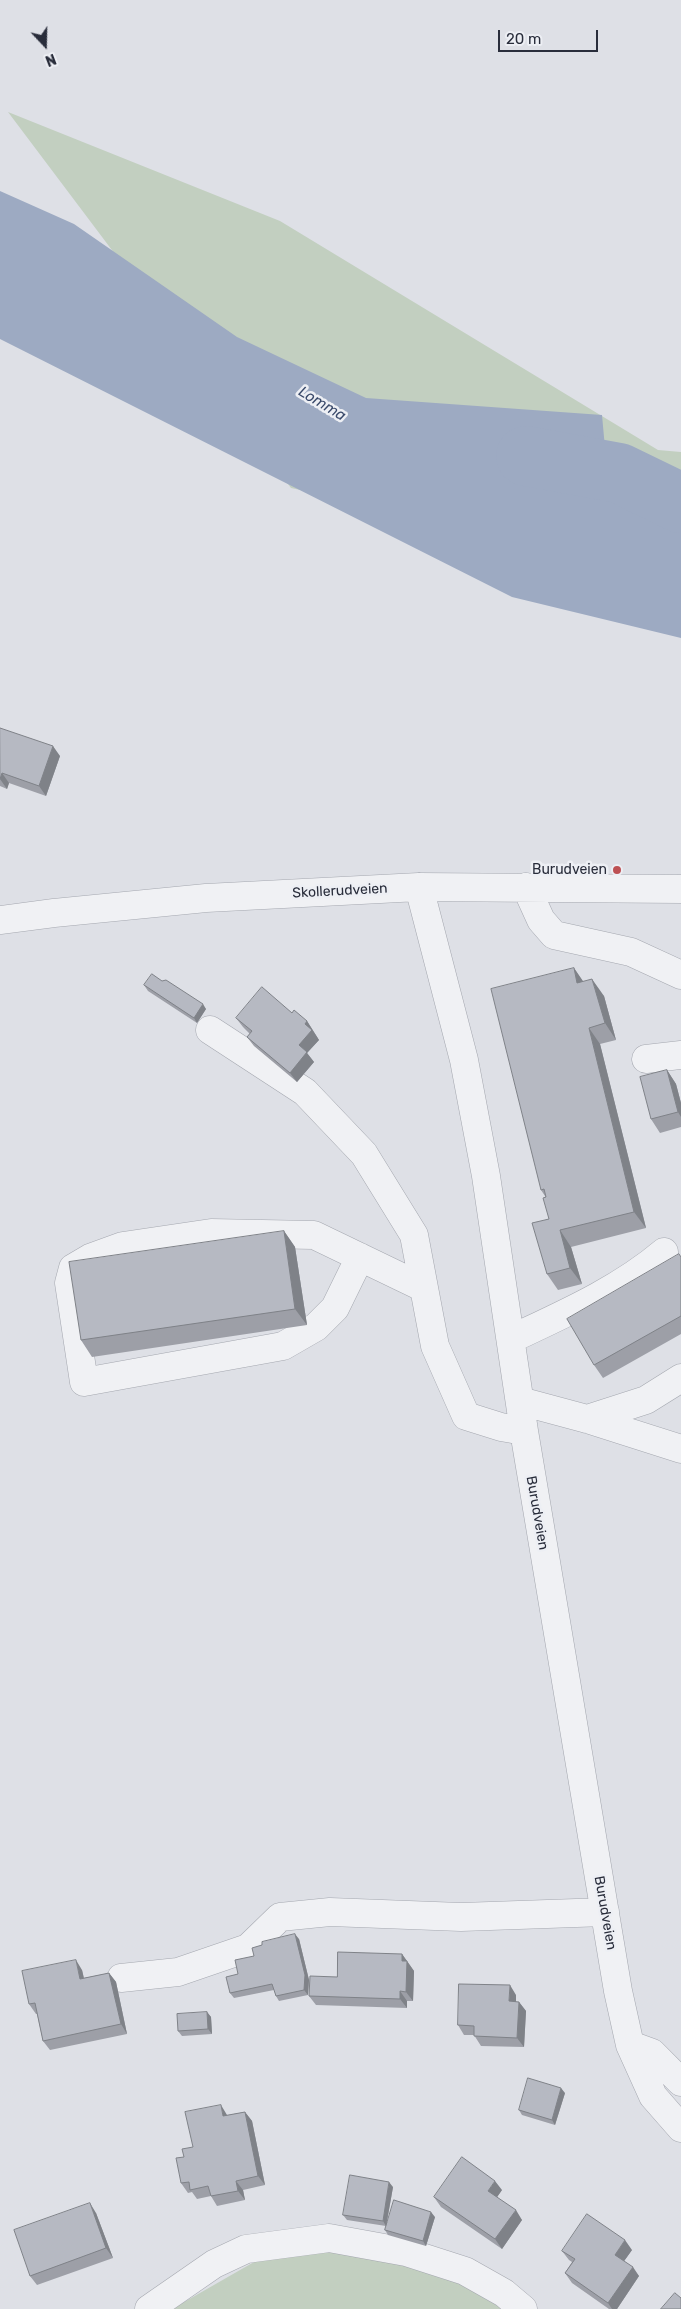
<!DOCTYPE html>
<style>
body{margin:0}
#map{position:relative;width:681px;height:2309px;overflow:hidden;background:#dee0e6;font-family:Rubik,sans-serif}
canvas{display:block}
.north{position:absolute;left:20px;top:20px;width:50px;height:50px;-webkit-text-stroke:4px #edeff4;paint-order:stroke;rotate:159deg;font-size:14px;font-weight:700;line-height:20px;text-align:center;color:#292d3b}
.north::after{content:'';display:block;margin:auto;width:18px;height:22px;background:#292d3b;clip-path:polygon(50% 0,100% 100%,50% 72%,0 100%)}
.scale{position:absolute;left:498px;top:30px;width:100px;height:22px;box-sizing:border-box;border:2px solid #292d3b;border-top:0;padding-left:6px;font-size:15px;line-height:18px;white-space:nowrap;color:#292d3b;-webkit-text-stroke:4px #edeff4;paint-order:stroke}
</style>
<div id="map">
<canvas width="681" height="2309"></canvas>
<div class="north">N</div>
<div class="scale">20 m</div>
</div>
<script>
const c = document.querySelector('canvas').getContext('2d');
c.lineJoin = 'round';
function fill(path, color) { c.fillStyle = color; c.fill(path, 'evenodd'); }
function stroke(path, color, width, dash) { c.strokeStyle = color; c.lineWidth = width; c.lineCap = dash ? 'butt' : 'round'; c.setLineDash(dash || []); c.stroke(path); }
function drawText(font, color, halo, rows, align = 'center') {
  c.font = font + ' Rubik,sans-serif'; c.lineWidth = 5; c.setLineDash([]); c.textBaseline = 'middle'; c.strokeStyle = halo; c.fillStyle = color; for (const [text, x, y, turn = 0] of rows) {
    c.save(); c.translate(x, y); c.rotate((+turn || 0) * Math.PI / 180); c.textAlign = isNaN(turn) ? turn : align; if (halo) c.strokeText(text, 0, 0); c.fillText(text, 0, 0); c.restore();
  }
}
fill(new Path2D(`
 M 8,112 L 280,221 L 658,450 L 681,452 L 681,571 L 291,488 Z
 M 339,2246 L 464,2272 L 503,2309 L 172,2309 L 261,2258 Z`), '#c2cfc0');
fill(new Path2D(`
 M 0,191 L 74,224 L 237,337 L 366,398 L 602,415 L 609,492 L 681,514 L 681,638 L 512,597 L 0,339 Z`), '#9daac2');
stroke(new Path2D(`
 M 526,456 L 619,473 L 681,503`), '#9daac2', 60);
const minor = new Path2D(`
 M 419,887 L 464,1060 L 486,1176 L 524,1431 L 618,1991 L 630,2045 L 653,2096 L 681,2128
 M 526,887 L 541,920 L 554,935 L 631,952 L 681,975
 M 0,920 L 54,913 L 206,898 L 419,887 L 681,889
 M 210,1030 L 305,1092 L 364,1154 L 414,1235 L 435,1346 L 466,1416 L 501,1427 L 524,1431
 M 646,1059 L 681,1055
 M 360,1257 L 335,1308 L 316,1327 L 283,1346 L 84,1382 L 69,1283 L 73,1268 L 90,1258 L 123,1246 L 211,1233 L 314,1235 L 424,1288
 M 511,1339 C 564,1314 619,1290 664,1252
 M 520,1401 L 587,1419 L 681,1449
 M 587,1419 L 646,1400 L 681,1378
 M 121,1978 L 178,1972 L 248,1948 L 280,1917 L 330,1912 L 461,1917 L 605,1912
 M 630,2045 L 652,2053 L 681,2082
 M 149,2309 L 214,2264 L 246,2249 L 329,2238 L 406,2252 L 465,2271 L 504,2293 L 523,2309`);
stroke(minor, '#a4a7af', 29);
stroke(minor, '#f0f1f4', 28);
fill(new Path2D(`
 M 0,728 L 60,756 L 46,796 L 9,783 L 7,789 L 0,786 Z
 M 574,968 L 583,982 L 604,996 L 616,1040 L 600,1044 L 646,1228 L 571,1247 L 582,1284 L 558,1290 L 547,1274 L 549,1219 L 545,1196 L 541,1190 Z
 M 162,981 L 206,1009 L 197,1023 L 148,991 L 144,985 Z
 M 292,1013 L 307,1021 L 319,1040 L 307,1053 L 314,1062 L 297,1082 L 254,1046 L 247,1037 L 250,1034 L 243,1027 L 236,1018 Z
 M 667,1070 L 676,1084 L 681,1103 L 681,1127 L 660,1133 L 651,1119 Z
 M 284,1231 L 295,1247 L 307,1325 L 92,1357 L 81,1340 Z
 M 681,1257 L 681,1334 L 603,1378 L 594,1365 Z
 M 299,1939 L 309,1980 L 308,1995 L 279,2001 L 276,1996 L 274,1990 L 234,1998 L 230,1993 L 238,1974 L 254,1956 Z
 M 402,1954 L 414,1971 L 413,2001 L 407,2001 L 407,2008 L 316,2005 L 309,1996 L 337,1977 Z
 M 82,1970 L 84,1978 L 109,1973 L 116,1982 L 127,2034 L 50,2050 L 43,2041 L 37,2014 L 36,2014 L 29,2004 Z
 M 516,1995 L 516,2002 L 519,2002 L 526,2011 L 524,2047 L 481,2046 L 474,2035 L 464,2035 L 458,2025 Z
 M 207,2012 L 211,2017 L 212,2034 L 182,2036 L 178,2031 Z
 M 565,2093 L 555,2125 L 522,2115 L 519,2110 Z
 M 245,2112 L 252,2121 L 265,2185 L 243,2190 L 245,2200 L 217,2206 L 211,2196 L 197,2199 L 192,2192 L 188,2193 L 181,2183 L 193,2147 L 227,2115 L 228,2115 Z
 M 393,2187 L 387,2222 L 435,2217 L 426,2246 L 388,2235 L 385,2230 L 386,2226 L 347,2220 L 343,2215 Z
 M 502,2190 L 497,2197 L 522,2220 L 502,2249 L 441,2207 L 434,2197 Z
 M 96,2213 L 113,2258 L 37,2285 L 30,2276 Z
 M 632,2250 L 624,2261 L 639,2276 L 617,2309 L 609,2309 L 572,2283 L 565,2273 L 572,2262 L 569,2260 L 562,2251 Z`), '#9d9fa7');
fill(new Path2D(`
 M 53,746 L 60,756 L 46,796 L 39,786 Z
 M 2,773 L 9,783 L 7,789 L 0,779 Z
 M 574,968 L 585,984 L 577,983 Z
 M 592,979 L 604,996 L 616,1040 L 605,1023 Z
 M 203,1004 L 206,1009 L 197,1023 L 194,1018 Z
 M 307,1021 L 319,1040 L 307,1053 L 314,1062 L 297,1082 L 290,1073 L 305,1024 Z
 M 589,1028 L 600,1044 L 646,1228 L 634,1212 Z
 M 667,1070 L 676,1084 L 681,1103 L 681,1117 L 678,1112 Z
 M 560,1230 L 571,1247 L 582,1284 L 570,1268 Z
 M 284,1231 L 295,1247 L 307,1325 L 295,1309 Z
 M 295,1934 L 299,1939 L 309,1980 L 308,1995 L 304,1990 Z
 M 402,1954 L 414,1971 L 413,2001 L 406,1992 L 402,1961 Z
 M 76,1960 L 82,1970 L 86,1989 L 80,1979 Z
 M 109,1973 L 116,1982 L 127,2034 L 121,2024 Z
 M 510,1985 L 516,1995 L 516,2011 L 509,2001 Z
 M 400,1991 L 407,2001 L 407,2008 L 400,1999 Z
 M 519,2002 L 526,2011 L 524,2047 L 517,2038 Z
 M 207,2012 L 211,2017 L 212,2034 L 208,2029 Z
 M 561,2088 L 565,2093 L 555,2125 L 552,2120 Z
 M 221,2105 L 227,2115 L 230,2126 L 223,2116 Z
 M 245,2112 L 252,2121 L 265,2185 L 258,2176 Z
 M 236,2181 L 243,2190 L 245,2200 L 238,2191 Z
 M 495,2181 L 502,2190 L 495,2200 L 488,2191 Z
 M 389,2182 L 393,2187 L 386,2226 L 383,2221 Z
 M 90,2203 L 96,2213 L 113,2258 L 106,2248 Z
 M 516,2210 L 522,2220 L 502,2249 L 495,2239 Z
 M 431,2212 L 435,2217 L 426,2246 L 423,2241 Z
 M 625,2240 L 632,2250 L 622,2264 L 615,2255 Z
 M 633,2267 L 639,2276 L 617,2309 L 612,2309 L 608,2303 Z`), '#7f8288');
const building = new Path2D(`
 M 0,728 L 53,746 L 39,786 L 2,773 L 0,779 Z
 M 574,968 L 577,983 L 592,979 L 605,1023 L 589,1028 L 634,1212 L 560,1230 L 570,1268 L 547,1274 L 532,1223 L 549,1219 L 543,1198 L 546,1197 L 544,1189 L 541,1190 L 491,989 Z
 M 152,974 L 162,981 L 166,980 L 203,1004 L 194,1018 L 144,985 Z
 M 262,987 L 292,1013 L 294,1010 L 307,1021 L 305,1024 L 312,1030 L 299,1045 L 307,1052 L 290,1073 L 247,1037 L 252,1031 L 236,1018 Z
 M 667,1070 L 678,1112 L 651,1119 L 640,1077 Z
 M 284,1231 L 295,1309 L 81,1340 L 69,1262 Z
 M 679,1254 L 681,1257 L 681,1316 L 594,1365 L 567,1319 Z
 M 295,1934 L 305,1975 L 304,1990 L 276,1996 L 272,1984 L 230,1993 L 226,1977 L 238,1974 L 235,1960 L 254,1956 L 252,1948 L 262,1945 L 262,1942 Z
 M 338,1952 L 402,1954 L 402,1961 L 407,1961 L 406,1992 L 400,1991 L 400,1999 L 309,1996 L 310,1976 L 337,1977 Z
 M 76,1960 L 80,1979 L 109,1973 L 121,2024 L 43,2041 L 35,2003 L 29,2004 L 22,1971 Z
 M 459,1984 L 510,1985 L 509,2001 L 519,2002 L 517,2038 L 474,2036 L 474,2026 L 458,2025 Z
 M 207,2012 L 208,2029 L 178,2031 L 177,2014 Z
 M 528,2078 L 561,2088 L 552,2120 L 519,2110 Z
 M 221,2105 L 223,2116 L 245,2112 L 258,2176 L 236,2181 L 238,2191 L 211,2196 L 208,2186 L 190,2190 L 189,2182 L 181,2183 L 176,2158 L 184,2157 L 182,2149 L 193,2147 L 185,2112 Z
 M 462,2157 L 495,2181 L 488,2191 L 516,2210 L 495,2239 L 434,2197 Z
 M 350,2175 L 389,2182 L 383,2221 L 343,2215 Z
 M 394,2200 L 431,2212 L 423,2241 L 385,2230 Z
 M 90,2203 L 106,2248 L 30,2276 L 14,2230 Z
 M 587,2214 L 625,2240 L 615,2255 L 633,2267 L 608,2303 L 565,2273 L 575,2259 L 562,2251 Z
 M 675,2293 L 681,2298 L 681,2309 L 661,2309 Z`);
fill(building, '#b6b9c2');
stroke(building, '#7f8288', 1);
for (const [x, y, r, color] of [
 [617,870,5,"#bd5053"]
]) { const dot = new Path2D(); dot.arc(x, y, r, 0, 2 * Math.PI); c.fillStyle = color; c.fill(dot); stroke(dot, '#edeff4', 2); }
drawText('14px', '#292d3b', '#edeff4', [
 ["Burudveien",607,870]
], 'right');
drawText('14px', '#292d3b', '#edeff4', [
 ["Skollerudveien",340,891,-3],
 ["Burudveien",537,1513,80],
 ["Burudveien",605,1913,80]
]);
drawText('italic 15px', '#384869', '#edeff4', [
 ["Lomma",322,404,31]
]);
</script>
